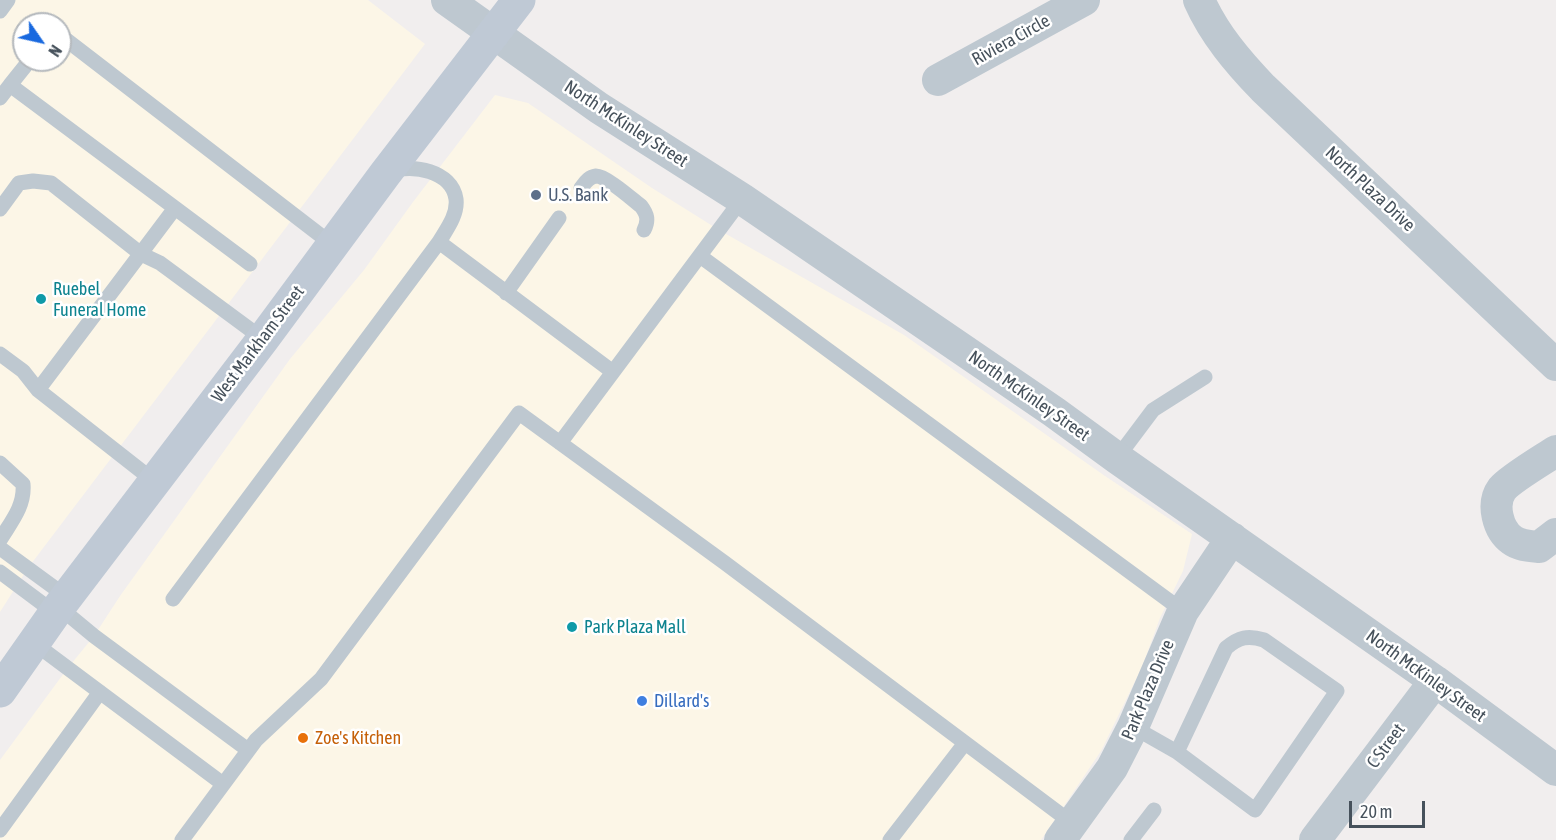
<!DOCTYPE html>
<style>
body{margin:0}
#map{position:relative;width:1556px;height:840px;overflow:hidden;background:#f1eeee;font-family:"Asap Condensed",sans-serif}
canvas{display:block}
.north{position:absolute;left:12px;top:12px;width:60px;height:60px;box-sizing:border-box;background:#fff;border:2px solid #b5b9bd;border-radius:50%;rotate:124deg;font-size:16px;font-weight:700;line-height:24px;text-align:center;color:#46515b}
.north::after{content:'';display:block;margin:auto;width:21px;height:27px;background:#1969df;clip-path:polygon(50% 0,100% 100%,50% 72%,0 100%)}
.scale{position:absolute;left:1349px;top:801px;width:76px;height:27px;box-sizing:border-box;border:3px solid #46515b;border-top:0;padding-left:8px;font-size:18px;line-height:21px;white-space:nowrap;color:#46515b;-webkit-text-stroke:4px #fff;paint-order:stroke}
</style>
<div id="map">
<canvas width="1556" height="840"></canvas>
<div class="north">N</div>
<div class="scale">20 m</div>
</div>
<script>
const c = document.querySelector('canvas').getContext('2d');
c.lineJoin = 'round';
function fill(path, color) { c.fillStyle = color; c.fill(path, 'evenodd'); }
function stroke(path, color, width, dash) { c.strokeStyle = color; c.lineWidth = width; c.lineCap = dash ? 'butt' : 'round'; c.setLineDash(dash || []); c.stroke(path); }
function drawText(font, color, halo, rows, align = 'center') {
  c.font = font + ' "Asap Condensed",sans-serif'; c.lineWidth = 5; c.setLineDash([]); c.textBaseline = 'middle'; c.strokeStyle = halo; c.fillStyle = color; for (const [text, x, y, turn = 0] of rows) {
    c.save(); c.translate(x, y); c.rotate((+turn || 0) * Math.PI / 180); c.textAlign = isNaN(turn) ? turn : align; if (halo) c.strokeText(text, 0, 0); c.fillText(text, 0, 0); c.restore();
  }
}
fill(new Path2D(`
 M 0,0 L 368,0 L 425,44 L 28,568 L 0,612 ZM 24,24 L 60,24 L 60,60 L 24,60 Z
 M 495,95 L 528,103 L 652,188 L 719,230 L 904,335 L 1105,476 L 1192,534 L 1183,571 L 1160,618 L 1142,667 L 1101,751 L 1041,840 L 0,840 L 0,760 L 67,669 L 94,636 L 120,596 L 290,359 L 364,270 L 413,202 Z`), '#fcf6e7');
stroke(new Path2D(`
 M 0,11 L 8,0
 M 60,35 L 333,245
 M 30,60 L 10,85 L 175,208
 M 0,98 L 10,85
 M 581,188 C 585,183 588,177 596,176 C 606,176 632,199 641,206 C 647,214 649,220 644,230
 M 0,209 L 19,183 L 33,181 L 51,183 L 141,254 L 160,263 L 263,339
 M 439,242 L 613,372
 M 700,256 L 1183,611
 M 506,293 L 559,218
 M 0,354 L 23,371 L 38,390 L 154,481
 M 38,390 L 175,208 L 250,264
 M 560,443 L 742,199
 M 1117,458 L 1153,410 L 1205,377
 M 0,463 L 23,484 C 25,506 11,522 0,540
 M 0,548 L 67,597
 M 0,572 L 55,613
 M 173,599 L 439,242 C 446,230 458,215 456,199 C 452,171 412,163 390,172
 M 59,607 L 94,636 L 248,750
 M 34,643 L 223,784
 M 1133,727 L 1177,752 L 1255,810 L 1337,691 L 1264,640 C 1248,635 1239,637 1226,648 L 1177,752
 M 0,830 L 100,692
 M 182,840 L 256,740 L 321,679 L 519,413 L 725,563 L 1072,823
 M 890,840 L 965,743
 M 1131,840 L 1154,810`), '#bec8d0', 15);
stroke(new Path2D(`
 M 447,0 L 599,108 L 742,199 L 1054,412 L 1117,458 L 1435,681 L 1556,770
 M 1199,0 C 1214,34 1238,62 1263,88 L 1556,365
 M 938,80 L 1084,0
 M 1556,451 C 1544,459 1510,479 1502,489 C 1491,504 1498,530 1512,540 C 1520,546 1530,546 1539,547 L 1556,534
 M 1060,840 L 1112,768 L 1133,727 L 1183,611 L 1232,538
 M 1315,840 L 1435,681`), '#bec8d0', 32);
stroke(new Path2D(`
 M 0,691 L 59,607 L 263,339 L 385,174 L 519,0`), '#bfc9d5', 33);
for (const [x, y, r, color] of [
 [536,195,6,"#5c6f8a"],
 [41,299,6,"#0f9aa8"],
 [572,627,6,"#0f9aa8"],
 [642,701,6,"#3f7fe0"],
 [303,738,6,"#e8710a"]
]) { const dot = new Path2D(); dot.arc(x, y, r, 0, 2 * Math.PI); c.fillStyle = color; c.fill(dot); stroke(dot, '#fff', 2); }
drawText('18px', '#46515b', '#fff', [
 ["Riviera Circle",1011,40,-29],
 ["North McKinley Street",626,124,33],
 ["North Plaza Drive",1370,189,43],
 ["West Markham Street",258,344,-53],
 ["North McKinley Street",1029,396,35],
 ["North McKinley Street",1426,676,36],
 ["Park Plaza Drive",1148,690,-67],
 ["C Street",1386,746,-53]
]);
drawText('18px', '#4e5e75', '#fff', [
 ["U.S. Bank",548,195]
], 'left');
drawText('18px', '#0d838f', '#fff', [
 ["Ruebel",53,289],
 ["Funeral Home",53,310],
 ["Park Plaza Mall",584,627]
], 'left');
drawText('18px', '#366cbe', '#fff', [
 ["Dillard's",654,701]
], 'left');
drawText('18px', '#c56008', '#fff', [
 ["Zoe's Kitchen",315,738]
], 'left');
</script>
